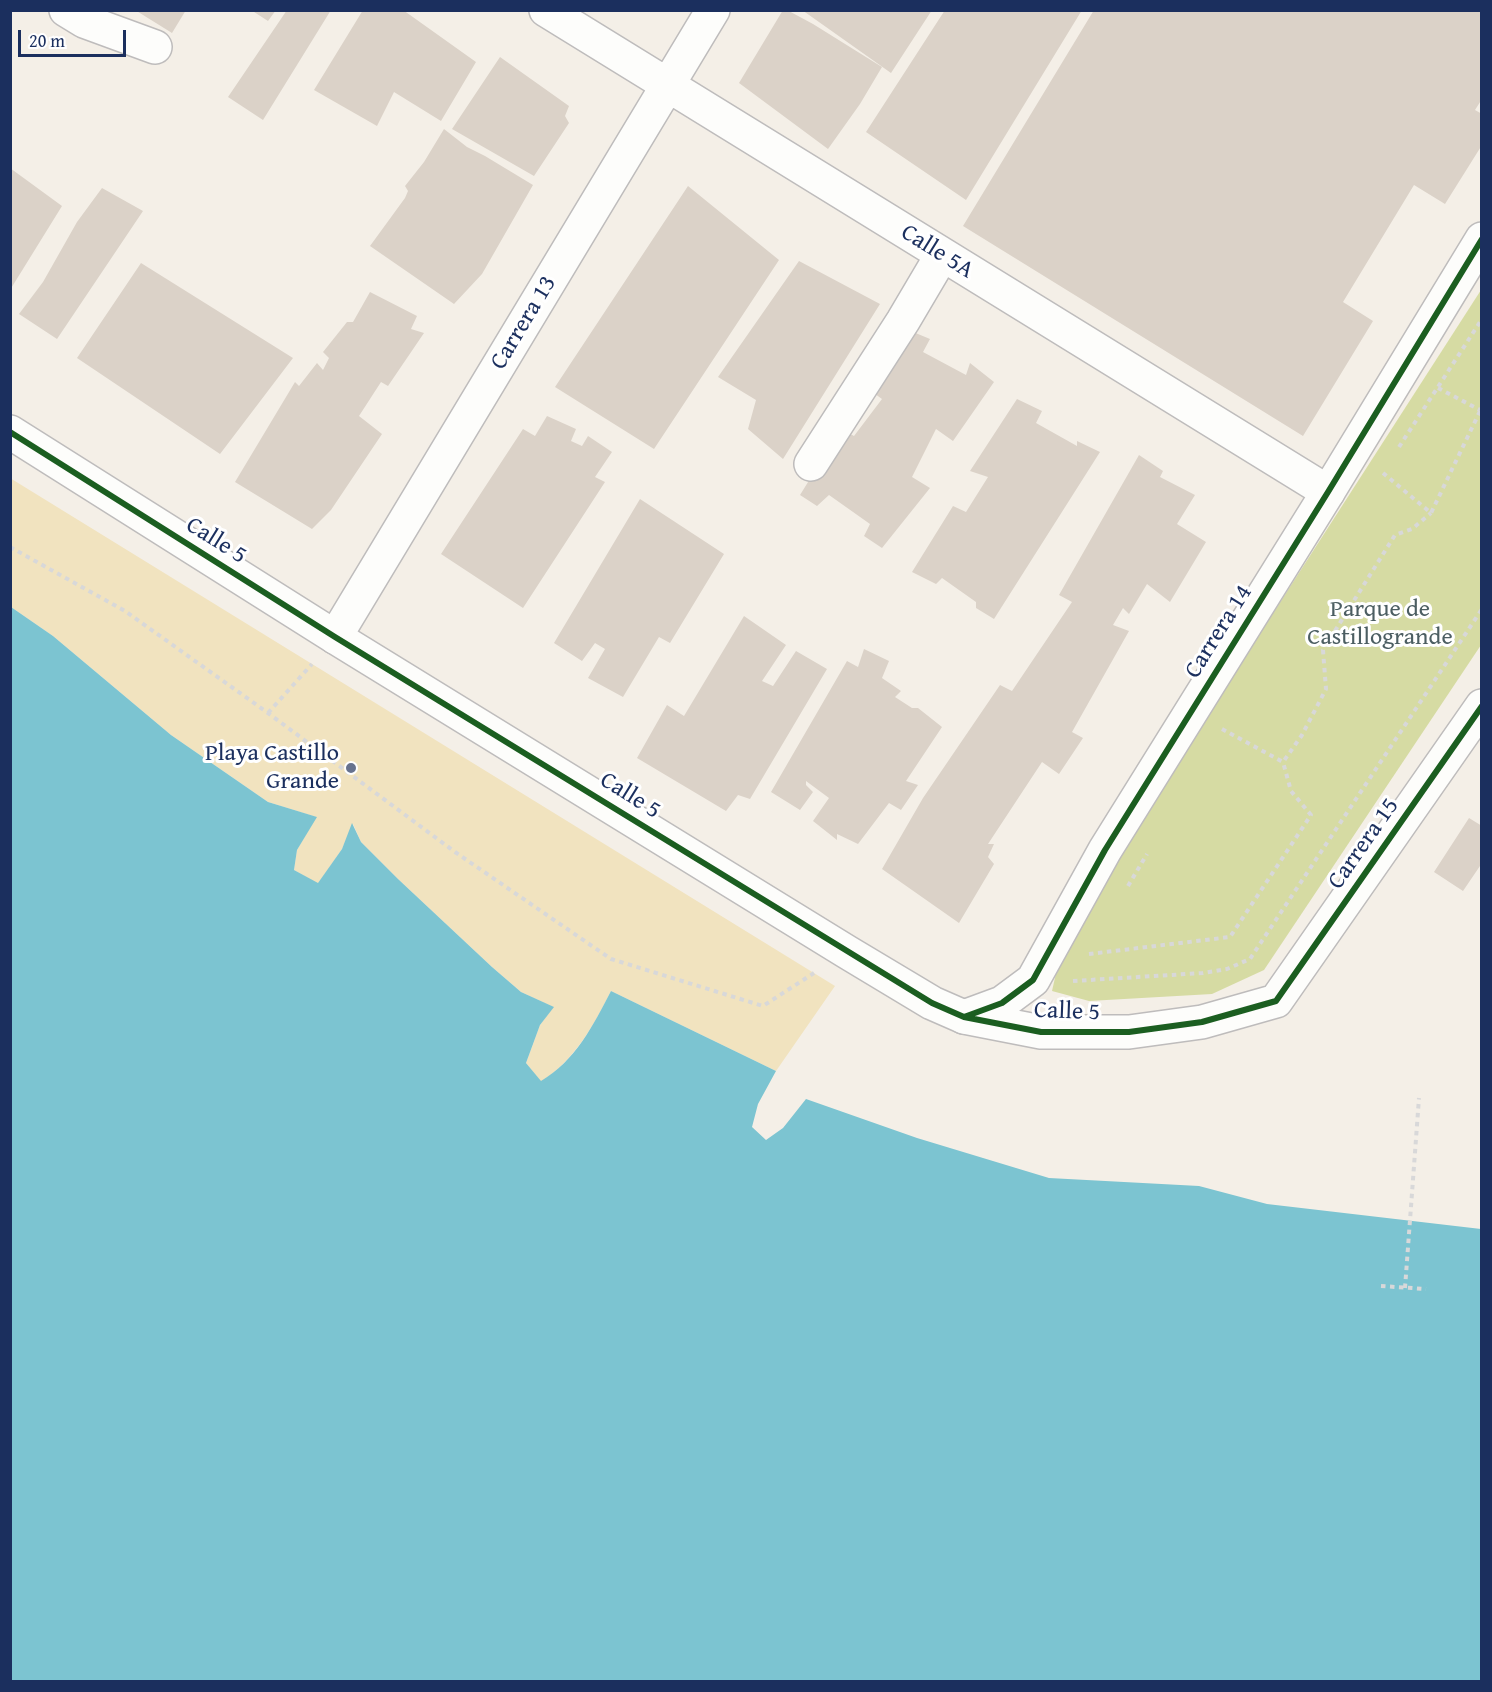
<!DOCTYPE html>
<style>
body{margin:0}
#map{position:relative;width:1492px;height:1692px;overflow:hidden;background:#f4efe7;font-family:"Gentium Book Plus",serif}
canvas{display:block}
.frame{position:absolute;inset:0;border:12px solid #1b2f5e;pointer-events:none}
.scale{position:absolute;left:18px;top:30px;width:108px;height:27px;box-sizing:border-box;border:3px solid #1b2f5e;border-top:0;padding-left:8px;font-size:18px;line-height:21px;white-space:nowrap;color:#1b2f5e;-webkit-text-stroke:4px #fff;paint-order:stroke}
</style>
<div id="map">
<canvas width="1492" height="1692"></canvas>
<div class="frame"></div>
<div class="scale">20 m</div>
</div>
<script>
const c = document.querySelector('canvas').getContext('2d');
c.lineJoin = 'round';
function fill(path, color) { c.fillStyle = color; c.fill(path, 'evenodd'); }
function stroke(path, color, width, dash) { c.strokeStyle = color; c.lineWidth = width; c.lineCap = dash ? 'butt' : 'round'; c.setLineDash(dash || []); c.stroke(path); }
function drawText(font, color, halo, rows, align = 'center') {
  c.font = font + ' "Gentium Book Plus",serif'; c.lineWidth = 6; c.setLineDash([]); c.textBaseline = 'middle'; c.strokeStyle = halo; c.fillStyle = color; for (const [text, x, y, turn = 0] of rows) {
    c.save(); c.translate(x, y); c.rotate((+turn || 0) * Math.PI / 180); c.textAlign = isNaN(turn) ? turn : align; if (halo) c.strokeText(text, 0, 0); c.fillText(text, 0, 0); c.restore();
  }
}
fill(new Path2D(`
 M 1481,290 L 1481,645 L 1264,970 L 1212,994 L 1089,1001 L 1052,991 L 1059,960 L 1174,767 Z`), '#d6dba3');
fill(new Path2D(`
 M 10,478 L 835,986 L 776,1071 L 611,991 C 593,1027 575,1059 541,1082 L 526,1063 L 540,1025 L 553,1007 L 521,992 L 492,967 L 398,879 L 361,842 L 353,824 L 342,849 L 318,884 L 294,870 L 297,850 L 316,817 L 268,802 L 171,735 L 53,636 L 11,607 Z`), '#f1e3bf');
fill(new Path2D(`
 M 11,607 L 53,636 L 171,735 L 268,802 L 317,817 L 297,850 L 294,870 L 318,883 L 342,849 L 352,823 L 361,842 L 398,879 L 492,967 L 521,992 L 554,1007 L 540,1025 L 526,1063 L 541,1081 C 575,1061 593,1026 611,991 L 776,1071 L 758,1104 L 752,1127 L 766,1140 L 783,1128 L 806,1099 L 917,1138 L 1049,1178 L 1199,1186 L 1267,1204 L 1481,1229 L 1481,1681 L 11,1681 Z`), '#7cc4d1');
fill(new Path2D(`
 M 135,10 L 186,10 L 172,33 Z
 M 251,10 L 276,10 L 268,21 Z
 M 287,10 L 331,10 L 263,120 L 228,97 Z
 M 363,10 L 403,10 L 476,62 L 441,121 L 394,92 L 377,126 L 314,90 Z
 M 783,10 L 787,10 L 813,24 L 882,67 L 860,104 L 828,149 L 739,83 Z
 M 802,10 L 932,10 L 891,73 Z
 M 945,10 L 1082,10 L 966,200 L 866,132 Z
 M 1094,10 L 1482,10 L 1482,99 L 1475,110 L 1482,114 L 1482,145 L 1445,204 L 1414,185 L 1343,302 L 1373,321 L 1303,436 L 963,226 Z
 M 500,57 L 569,106 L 565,116 L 569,123 L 534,176 L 452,129 Z
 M 444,129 L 467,147 L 485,156 L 533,185 L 482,274 L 454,304 L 370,246 L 405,198 L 408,191 L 405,186 L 424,162 Z
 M 10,168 L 62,206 L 10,290 Z
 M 688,186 L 779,260 L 654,449 L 555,387 Z
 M 102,188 L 143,211 L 57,339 L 19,314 L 43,282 L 77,222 Z
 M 799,261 L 880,304 L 783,459 L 748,429 L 756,400 L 718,377 Z
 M 141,263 L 293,358 L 220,454 L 77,358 Z
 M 370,292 L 417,316 L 411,329 L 424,333 L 388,386 L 381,382 L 359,416 L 382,434 L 331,510 L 312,529 L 235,482 L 295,382 L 299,386 L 317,363 L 323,370 L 329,358 L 323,352 L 347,322 L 353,322 Z
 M 906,329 L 930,339 L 923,352 L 966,375 L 970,363 L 994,382 L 953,441 L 936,429 L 912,477 L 930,488 L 882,548 L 864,536 L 870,524 L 829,495 L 817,506 L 800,495 L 841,429 L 854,436 L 882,399 L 864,386 Z
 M 1017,399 L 1042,411 L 1036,423 L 1077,446 L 1077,441 L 1100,452 L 994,619 L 976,608 L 976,602 L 942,578 L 936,584 L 912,572 L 953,506 L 966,512 L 988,477 L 970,471 Z
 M 547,416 L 576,429 L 571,441 L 582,446 L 588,436 L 612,452 L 595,477 L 605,482 L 523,608 L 441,554 L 523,429 L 535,436 Z
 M 1139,455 L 1163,471 L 1160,477 L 1195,495 L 1177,524 L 1206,542 L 1170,602 L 1147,584 L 1129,614 L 1123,608 L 1113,625 L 1129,631 L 1072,732 L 1083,738 L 1059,774 L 1042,762 L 988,844 L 994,844 L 988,857 L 994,864 L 959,923 L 882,869 L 923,798 L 1000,685 L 1012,691 L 1072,602 L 1059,595 Z
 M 640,499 L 724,554 L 670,643 L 659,637 L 623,697 L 588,678 L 605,649 L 595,643 L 582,661 L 554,643 Z
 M 744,616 L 786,645 L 762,681 L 773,686 L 796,651 L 827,669 L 750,799 L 738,795 L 726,811 L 637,758 L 667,705 L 684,716 Z
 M 864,649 L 889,661 L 882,678 L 901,691 L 895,697 L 912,708 L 918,708 L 942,727 L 906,781 L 918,785 L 901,810 L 889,803 L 858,844 L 837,834 L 837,840 L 813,821 L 829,798 L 806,781 L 806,785 L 813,792 L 800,810 L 771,792 L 847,661 L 858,667 Z
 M 1469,818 L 1482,826 L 1482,863 L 1463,891 L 1434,872 Z`), '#dbd2c8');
const street = new Path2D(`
 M 66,10 L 84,21 L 155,47
 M 546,10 L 1328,492
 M 811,464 L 903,321 L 942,255
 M 335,637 L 713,10
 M 964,1017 L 1041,1032 L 1129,1032 L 1202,1022 L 1276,1001 L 1482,706`);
const secondary = new Path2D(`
 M 10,432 L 335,637 L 847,952 L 932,1003 L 964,1017 L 1002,1003 L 1033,980 L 1105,850 L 1328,492 L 1482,239`);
stroke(street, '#bebcbc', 36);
stroke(secondary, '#bebcbc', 36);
stroke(new Path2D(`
 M 1438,388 L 1480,410
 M 1399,447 L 1482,319
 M 1383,473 L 1431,513 L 1482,407
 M 10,547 L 125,611 L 268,713 L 455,852 L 611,959 L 763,1006 L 814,973
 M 268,713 L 312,664
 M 1222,729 L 1283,762 L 1302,735 L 1326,689 L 1323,650 L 1395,535 L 1412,529 L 1431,513
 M 1128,886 L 1147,854
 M 1089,954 L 1230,937 L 1311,815 L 1291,791 L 1283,762
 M 1073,981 L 1203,973 L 1227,969 L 1250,959 L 1482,609
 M 1381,1286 L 1426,1289
 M 1405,1288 L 1419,1098`), '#d8d8d9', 4, [4.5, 4.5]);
stroke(street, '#fdfdfb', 33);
stroke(secondary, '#fdfdfb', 33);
stroke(new Path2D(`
 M 10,432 L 335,637 L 932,1003 L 964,1017 L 1041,1032 L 1129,1032 L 1202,1022 L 1276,1001 L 1482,706
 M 964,1017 L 1002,1003 L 1033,980 L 1105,850 L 1328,492 L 1482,239`), '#1b5e20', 6);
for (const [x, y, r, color] of [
 [351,768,6,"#67728e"]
]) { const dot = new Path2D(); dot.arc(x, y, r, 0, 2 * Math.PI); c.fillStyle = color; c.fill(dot); stroke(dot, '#fff', 2); }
drawText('24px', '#1b2f5e', '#fff', [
 ["Calle 5A",937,252,32],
 ["Carrera 13",524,323,-59],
 ["Calle 5",216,541,32],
 ["Carrera 14",1219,632,-58],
 ["Calle 5",630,796,32],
 ["Carrera 15",1364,844,-55],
 ["Calle 5",1067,1012,2]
]);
drawText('24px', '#4c5e62', '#fff', [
 ["Parque de",1380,610],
 ["Castillogrande",1380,638]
]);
drawText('24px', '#1b2f5e', '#fff', [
 ["Playa Castillo",339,754],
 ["Grande",339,782]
], 'right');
</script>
